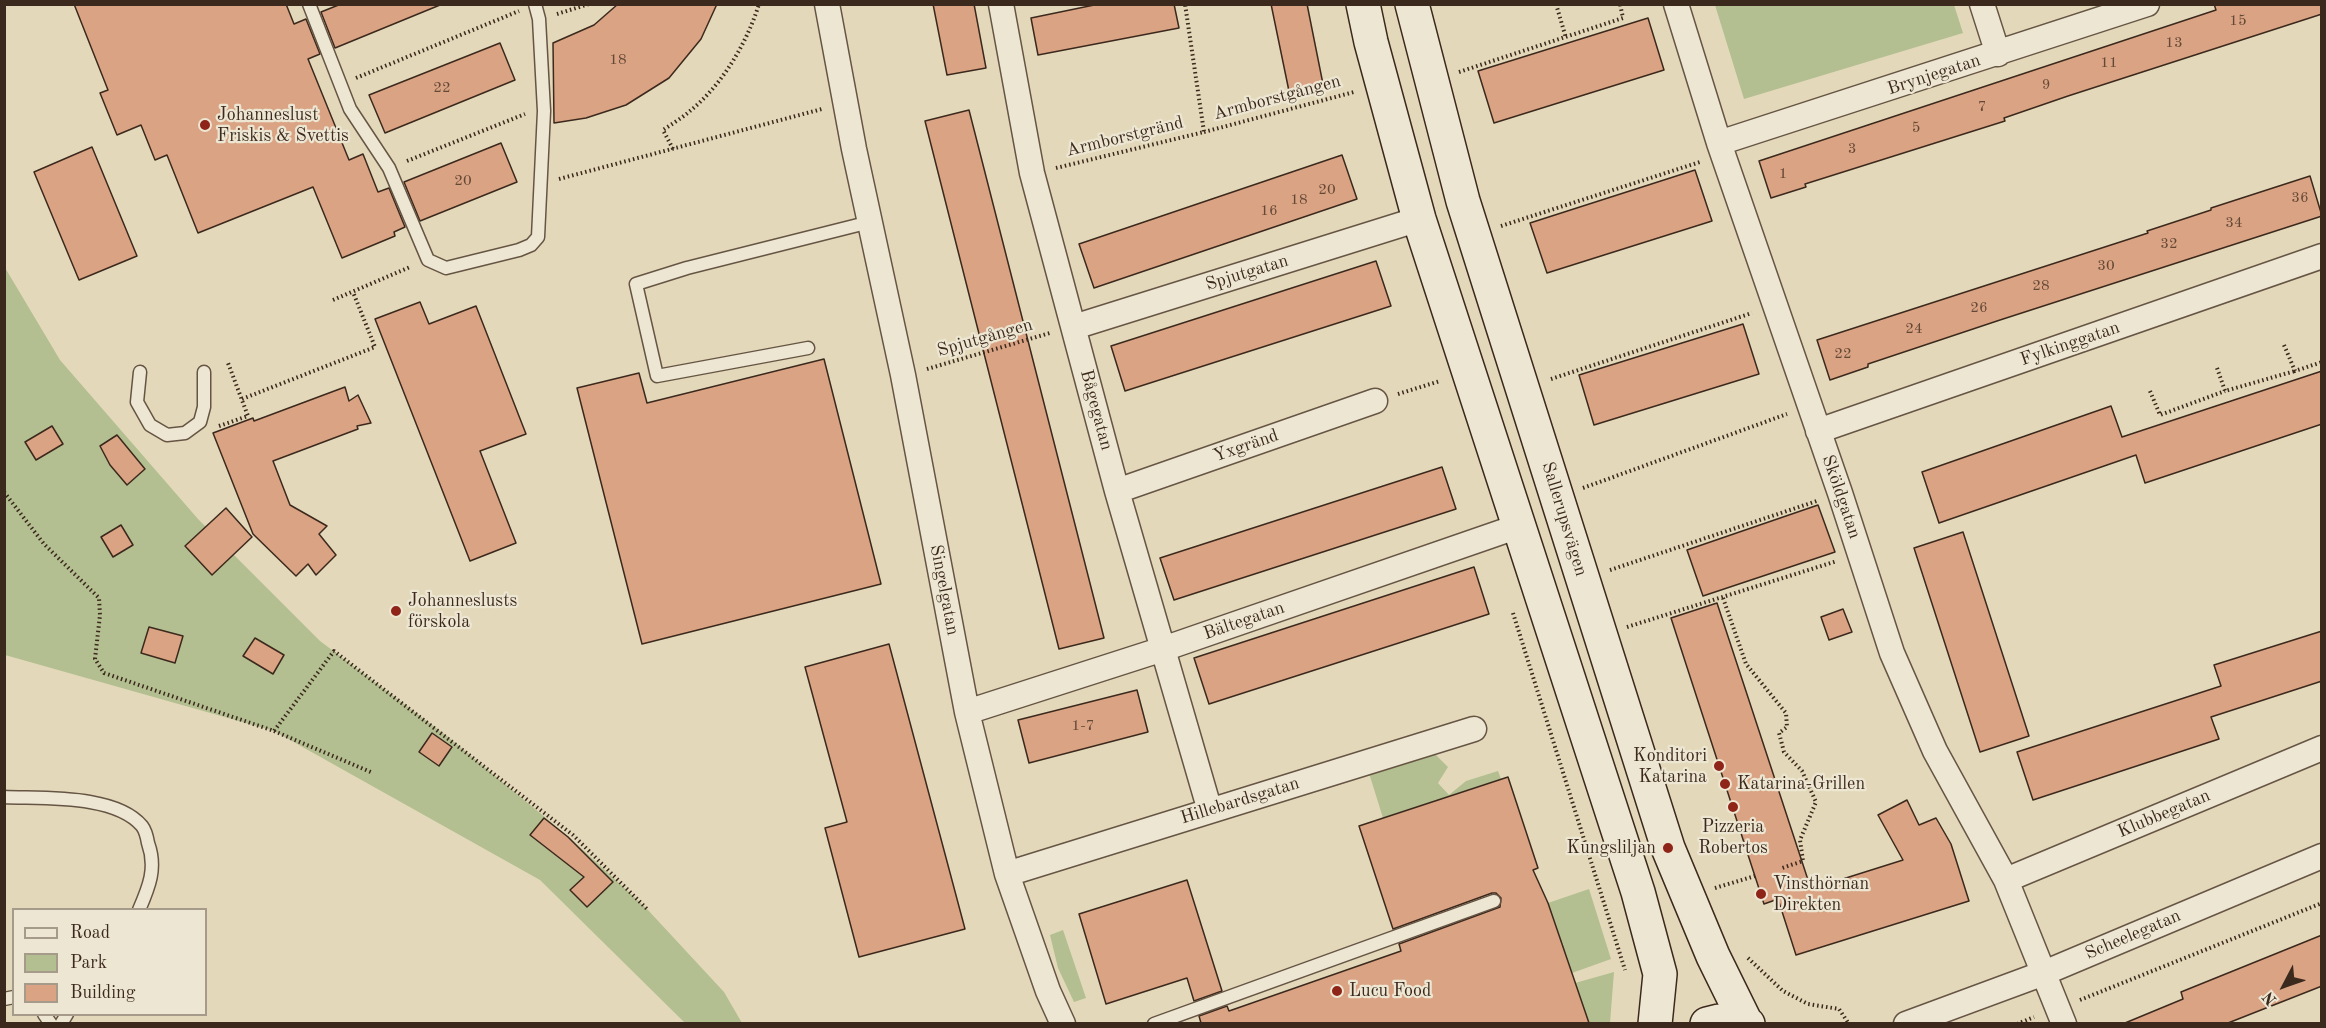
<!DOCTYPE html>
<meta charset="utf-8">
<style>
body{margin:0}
#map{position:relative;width:2326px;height:1028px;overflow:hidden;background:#e3d9ba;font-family:"Old Standard TT",serif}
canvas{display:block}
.frame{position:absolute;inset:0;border:6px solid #3c291d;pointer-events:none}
.legend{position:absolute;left:12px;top:908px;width:195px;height:108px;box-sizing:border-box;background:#ede6d2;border:2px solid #a69a8a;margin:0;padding:8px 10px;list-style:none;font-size:18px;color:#3c291d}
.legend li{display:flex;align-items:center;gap:12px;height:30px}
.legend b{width:30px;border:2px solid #a69a8a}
.north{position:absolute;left:2254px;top:956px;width:60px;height:60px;-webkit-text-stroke:4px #ede6d2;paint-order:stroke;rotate:229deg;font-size:16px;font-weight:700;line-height:24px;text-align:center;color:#3c291d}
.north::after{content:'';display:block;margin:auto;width:21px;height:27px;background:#3c291d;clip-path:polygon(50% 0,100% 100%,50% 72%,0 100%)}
</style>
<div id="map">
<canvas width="2326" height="1028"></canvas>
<div class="frame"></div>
<ul class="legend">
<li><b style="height:8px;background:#ede6d2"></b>Road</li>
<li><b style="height:16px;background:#b3bf90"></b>Park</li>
<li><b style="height:16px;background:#daa383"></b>Building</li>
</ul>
<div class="north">N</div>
</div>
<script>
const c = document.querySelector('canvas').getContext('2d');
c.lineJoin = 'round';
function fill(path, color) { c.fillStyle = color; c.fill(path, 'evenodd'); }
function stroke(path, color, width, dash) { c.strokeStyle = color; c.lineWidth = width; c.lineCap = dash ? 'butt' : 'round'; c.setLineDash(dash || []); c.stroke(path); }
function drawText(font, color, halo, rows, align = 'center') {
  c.font = font + ' "Old Standard TT",serif'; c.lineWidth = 4.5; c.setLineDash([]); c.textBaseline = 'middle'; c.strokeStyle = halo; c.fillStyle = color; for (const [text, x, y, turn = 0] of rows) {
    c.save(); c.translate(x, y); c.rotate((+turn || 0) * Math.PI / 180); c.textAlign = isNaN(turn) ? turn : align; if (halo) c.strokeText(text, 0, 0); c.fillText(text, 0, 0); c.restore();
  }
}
fill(new Path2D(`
 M 1715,5 L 1954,5 L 1963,33 L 1744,99 Z
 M 4,266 L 60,360 L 198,519 L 320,641 L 448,737 L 569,837 L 647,909 L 724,992 L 742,1023 L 685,1023 L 540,880 L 274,731 L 5,655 Z
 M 1434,753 L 1448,767 L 1438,783 L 1449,795 L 1466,781 L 1498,771 L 1501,779 L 1383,818 L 1369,773 Z
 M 1589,889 L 1611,959 L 1572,973 L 1548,903 Z
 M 1063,930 L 1086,998 L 1074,1002 L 1058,968 L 1050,935 Z
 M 1614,972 L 1610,1023 L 1589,1023 L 1575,983 Z`), '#b3bf90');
const building = new Path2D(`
 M 74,4 L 286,4 L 294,24 L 306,19 L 320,54 L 308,59 L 349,160 L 363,154 L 378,192 L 389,188 L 405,227 L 394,232 L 395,236 L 342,258 L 313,187 L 198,233 L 167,155 L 155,160 L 141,125 L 117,135 L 100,93 L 108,90 Z
 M 341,4 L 439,4 L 440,5 L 335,48 L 321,12 Z
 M 618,4 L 717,4 L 701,39 L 669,78 L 626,105 L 586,118 L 554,123 L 553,43 L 594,25 Z
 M 933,4 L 974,4 L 986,68 L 947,75 Z
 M 1099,4 L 1174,4 L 1179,28 L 1038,55 L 1031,18 Z
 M 1271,4 L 1307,4 L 1324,89 L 1290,96 Z
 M 2214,4 L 2322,4 L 2322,14 L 2068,96 L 2004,118 L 2005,121 L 1805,184 L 1806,187 L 1771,198 L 1759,161 L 2216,10 Z
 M 1648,18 L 1664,70 L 1494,123 L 1478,71 Z
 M 500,43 L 515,80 L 385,133 L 369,95 Z
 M 969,110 L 1104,638 L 1059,649 L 925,121 Z
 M 501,143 L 517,182 L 420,221 L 404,182 Z
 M 92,147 L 137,256 L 79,280 L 34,172 Z
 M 1342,155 L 1357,199 L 1094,288 L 1079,244 Z
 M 1695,170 L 1712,221 L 1547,273 L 1530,223 Z
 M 2310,176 L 2322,216 L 2000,320 L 1868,364 L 1868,367 L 1830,380 L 1817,340 L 2148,233 L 2147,231 L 2211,210 L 2211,208 Z
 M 1376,261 L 1391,306 L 1125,391 L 1111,346 Z
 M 420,302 L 429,324 L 476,306 L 526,434 L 480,451 L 516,543 L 470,561 L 375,319 Z
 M 1743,324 L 1759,374 L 1594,425 L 1579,375 Z
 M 824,359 L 881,584 L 642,644 L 577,388 L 639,373 L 647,403 Z
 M 2322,371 L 2322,424 L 2145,483 L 2136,455 L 1939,523 L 1922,472 L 2111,406 L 2122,437 Z
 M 345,387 L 349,401 L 358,395 L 371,423 L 357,426 L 358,429 L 273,461 L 290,505 L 327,526 L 319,534 L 336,555 L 316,575 L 308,564 L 296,576 L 253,534 L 213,433 L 253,418 L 254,421 Z
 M 52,426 L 63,444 L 36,460 L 25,442 Z
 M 117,435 L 145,469 L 127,485 L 110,465 L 100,446 Z
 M 1442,467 L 1456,509 L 1174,600 L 1160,558 Z
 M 1818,505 L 1835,552 L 1703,596 L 1687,550 Z
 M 226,508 L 252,537 L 212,575 L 185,546 Z
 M 121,525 L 133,545 L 113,557 L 101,537 Z
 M 1963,532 L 2029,736 L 1980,752 L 1914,548 Z
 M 1474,567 L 1489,614 L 1209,704 L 1194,658 Z
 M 1717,603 L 1811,889 L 1903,860 L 1878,815 L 1907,800 L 1919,825 L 1936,818 L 1951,844 L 1969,901 L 1796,955 L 1778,899 L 1764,904 L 1671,618 Z
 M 1843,609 L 1852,632 L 1829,640 L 1821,617 Z
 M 149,627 L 183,636 L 175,663 L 141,653 Z
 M 2322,631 L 2322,681 L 2211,717 L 2219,739 L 2033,800 L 2017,752 L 2221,686 L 2214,665 Z
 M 255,638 L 284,655 L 273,674 L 243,656 Z
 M 889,644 L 965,929 L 859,957 L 825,828 L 847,822 L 805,667 Z
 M 1137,690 L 1148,732 L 1029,763 L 1018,720 Z
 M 432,733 L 452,747 L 439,766 L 419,752 Z
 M 1508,777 L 1538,868 L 1533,870 L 1548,903 L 1589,1023 L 1201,1023 L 1199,1016 L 1227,1006 L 1229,1011 L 1401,951 L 1399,944 L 1500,907 L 1501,898 L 1496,893 L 1492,893 L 1393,929 L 1359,826 Z
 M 544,818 L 568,837 L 613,882 L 587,907 L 570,890 L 584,877 L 530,835 Z
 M 1187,880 L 1222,991 L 1194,1001 L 1187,978 L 1106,1004 L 1079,914 Z
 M 2322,935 L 2322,986 L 2228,1023 L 2125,1023 L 2183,999 L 2181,992 Z`);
fill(building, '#daa383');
stroke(building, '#3c291d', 1.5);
const lane = new Path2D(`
 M 309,4 L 350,109 L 389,168 L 428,260 L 446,268 L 519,250 L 531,245 L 538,237 L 544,111 L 539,19 L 535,4
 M 808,348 L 657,376 L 636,284 L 687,268 L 870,222
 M 140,372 L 137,402 L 150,425 L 167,435 L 185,433 L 200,422 L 204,407 L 204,372
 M 4,797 C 43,799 115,794 142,826 C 145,830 147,837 148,843 C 157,868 149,887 139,910
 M 4,999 L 14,997
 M 44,1014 L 51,1024
 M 61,1024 L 67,1014
 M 1154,1024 L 1494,901`);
const street = new Path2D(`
 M 827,4 L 854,149 L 903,375 L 967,712 L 1007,874 L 1048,991 L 1063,1024
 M 1001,4 L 1032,173 L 1117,491 L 1210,811
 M 1676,4 L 1719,143 L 1840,493 L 1892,653 L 1935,751 L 2006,880 L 2064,1024
 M 1982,4 L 1998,54
 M 1719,143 L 2147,4
 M 1074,327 L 1419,219
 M 1818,431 L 2322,256
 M 1117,491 L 1375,401
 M 967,712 L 1163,649 L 1519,526
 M 1007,874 L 1474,729
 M 2006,880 L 2322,748
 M 1906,1024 L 2044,973 L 2322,856`);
const secondary = new Path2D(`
 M 1363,4 L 1371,42 L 1419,219 L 1638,892 L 1660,974 L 1655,1024
 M 1412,4 L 1463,201 L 1668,848 L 1713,956 L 1746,1023
 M 1707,1024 L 1719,1021 L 1748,1024`);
stroke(lane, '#654', 15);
stroke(street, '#654', 27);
stroke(secondary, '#3c291d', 36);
stroke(new Path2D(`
 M 1556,4 L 1566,38
 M 557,14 L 589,4
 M 1459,72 L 1623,18 L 1620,4
 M 356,78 L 519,11
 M 1204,132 L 1354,92
 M 673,149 L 663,130 C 672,124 682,118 690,111 C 722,85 747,43 759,4
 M 407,161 L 525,114
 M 1056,168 L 1204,132 L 1185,4
 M 559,179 L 822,109
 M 1501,226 L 1700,162
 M 333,300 L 410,267
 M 2284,345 L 2295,371 L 2322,362
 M 2217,368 L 2225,391 L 2295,371
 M 927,369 L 1050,333
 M 1551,379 L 1752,313
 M 2150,391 L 2160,415 L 2225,391
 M 1398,394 L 1440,381
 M 242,399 L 375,347 L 353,292
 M 219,426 L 248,416 L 228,363
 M 1583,488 L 1787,414
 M 4,492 L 44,544 L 99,598 L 100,615 L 95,659 L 104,673 L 274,731 L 334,651 L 573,835 L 647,909
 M 1610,570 L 1817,501
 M 1723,598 L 1746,664 L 1786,713 L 1787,727 L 1779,733 L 1784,752 L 1802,771 L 1816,802 L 1800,840 L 1803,861 L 1782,868
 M 1513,613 L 1625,970
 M 1627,627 L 1837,561
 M 274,731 L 373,773
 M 1715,888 L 1755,876
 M 1748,958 L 1783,991 L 1808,1004 L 1839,1009 L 1849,1024
 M 2080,1000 L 2322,903
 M 2017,1024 L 2034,1017`), '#3c291d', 4, [1.5, 3]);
stroke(lane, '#ede6d2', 12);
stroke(street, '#ede6d2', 24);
stroke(secondary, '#ede6d2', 33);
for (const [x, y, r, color] of [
 [205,125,6,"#8f2418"],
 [396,611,6,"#8f2418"],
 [1719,766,6,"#8f2418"],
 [1725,784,6,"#8f2418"],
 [1733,807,6,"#8f2418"],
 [1668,848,6,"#8f2418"],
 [1761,894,6,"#8f2418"],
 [1337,991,6,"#8f2418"]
]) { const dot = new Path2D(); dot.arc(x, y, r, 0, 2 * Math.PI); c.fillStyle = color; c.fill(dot); stroke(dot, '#ede6d2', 2); }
drawText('15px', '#644836', null, [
 ["15",2238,21],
 ["13",2174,43],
 ["18",618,60],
 ["11",2109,63],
 ["9",2046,85],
 ["22",442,88],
 ["7",1982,107],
 ["5",1916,128],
 ["3",1852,149],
 ["1",1783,174],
 ["20",463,181],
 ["20",1327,190],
 ["36",2300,198],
 ["18",1299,200],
 ["16",1269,211],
 ["34",2234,223],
 ["32",2169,244],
 ["30",2106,266],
 ["28",2041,286],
 ["26",1979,308],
 ["24",1914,329],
 ["22",1843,354],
 ["1-7",1083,726]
]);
drawText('18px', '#3c291d', '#ede6d2', [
 ["Brynjegatan",1934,75,-18],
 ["Armborstgången",1277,98,-15],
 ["Armborstgränd",1125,137,-14],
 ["Spjutgatan",1247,273,-17],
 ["Spjutgången",985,338,-16],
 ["Fylkinggatan",2070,344,-19],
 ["Bågegatan",1096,410,75],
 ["Yxgränd",1246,446,-19],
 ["Sköldgatan",1841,497,71],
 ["Sallerupsvägen",1564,519,73],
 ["Singelgatan",944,590,79],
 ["Bältegatan",1244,621,-19],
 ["Hillebardsgatan",1240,801,-17],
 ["Klubbegatan",2164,814,-23],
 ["Scheelegatan",2133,935,-23]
]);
drawText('18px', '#3c291d', '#ede6d2', [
 ["Johanneslust",217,115],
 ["Friskis & Svettis",217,136],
 ["Johanneslusts",408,601],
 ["förskola",408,622],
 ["Konditori",1707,756,"right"],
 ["Katarina",1707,777,"right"],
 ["Katarina-Grillen",1737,784],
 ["Pizzeria",1733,827,"center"],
 ["Robertos",1733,848,"center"],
 ["Kungsliljan",1656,848,"right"],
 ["Vinsthörnan",1773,884],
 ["Direkten",1773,905],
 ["Lucu Food",1349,991]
], 'left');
</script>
